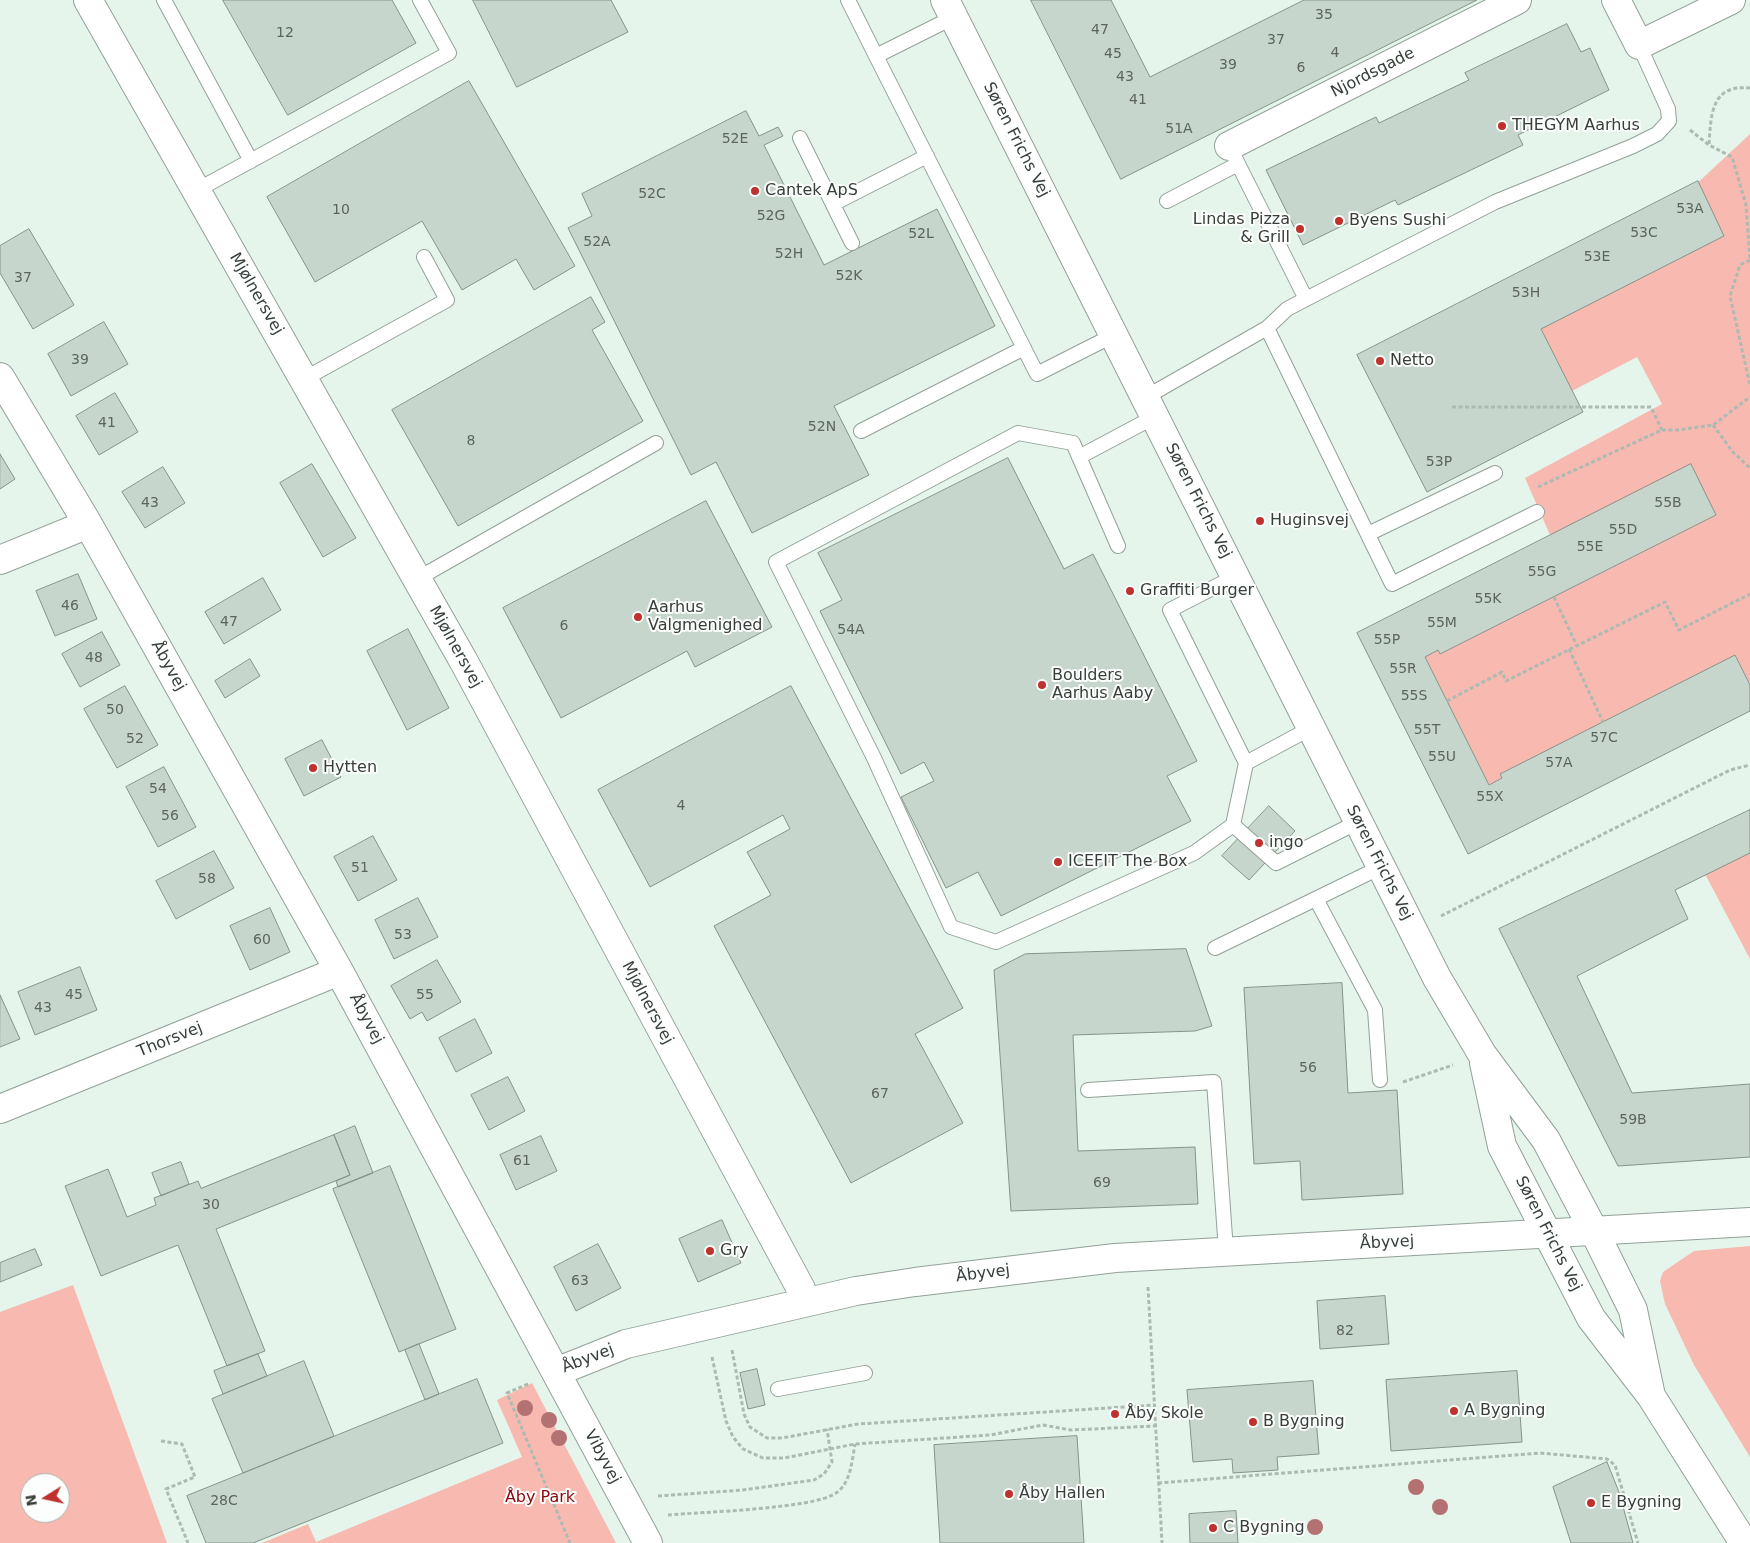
<!DOCTYPE html>
<meta charset="utf-8">
<style>
body{margin:0}
#map{position:relative;width:1750px;height:1543px;overflow:hidden;background:#e5f5eb;font-family:"DejaVu Sans",sans-serif}
canvas{display:block}
.north{position:absolute;left:20px;top:1473px;width:50px;height:50px;box-sizing:border-box;background:#fbfefc;border:1px solid #adb1ae;border-radius:50%;rotate:260deg;font-size:14px;font-weight:700;line-height:20px;text-align:center;color:#383e3a}
.north::after{content:'';display:block;margin:auto;width:18px;height:22px;background:#bf312c;clip-path:polygon(50% 0,100% 100%,50% 72%,0 100%)}
</style>
<div id="map">
<canvas width="1750" height="1543"></canvas>
<div class="north">N</div>
</div>
<script>
const c = document.querySelector('canvas').getContext('2d');
c.lineJoin = 'round';
function fill(path, color) { c.fillStyle = color; c.fill(path, 'evenodd'); }
function stroke(path, color, width, dash) { c.strokeStyle = color; c.lineWidth = width; c.lineCap = dash ? 'butt' : 'round'; c.setLineDash(dash || []); c.stroke(path); }
function drawText(font, color, halo, rows, align = 'center') {
  c.font = font + ' "DejaVu Sans",sans-serif'; c.lineWidth = 4; c.setLineDash([]); c.textBaseline = 'middle'; c.strokeStyle = halo; c.fillStyle = color; for (const [text, x, y, turn = 0] of rows) {
    c.save(); c.translate(x, y); c.rotate((+turn || 0) * Math.PI / 180); c.textAlign = isNaN(turn) ? turn : align; if (halo) c.strokeText(text, 0, 0); c.fillText(text, 0, 0); c.restore();
  }
}
fill(new Path2D(`
 M 1750,134 L 1750,685 L 1735,656 L 1500,774 L 1502,778 L 1489,785 L 1425,657 L 1438,650 L 1440,654 L 1716,515 L 1550,535 L 1525,478 L 1662,404 L 1637,357 L 1572,391 L 1541,329 Z
 M 1750,853 L 1750,959 L 1705,874 Z
 M 1750,1246 L 1750,1457 L 1694,1365 L 1665,1304 L 1660,1281 L 1663,1272 L 1694,1251 Z
 M 73,1285 L 167,1543 L 0,1543 L 0,1312 ZM 30,1483 L 60,1483 L 60,1513 L 30,1513 Z
 M 532,1383 L 616,1543 L 262,1543 L 308,1524 L 316,1542 L 522,1457 L 497,1400 Z`), '#f8b9b0');
const building = new Path2D(`
 M 223,0 L 392,0 L 416,43 L 288,115 Z
 M 473,0 L 611,0 L 628,32 L 517,87 Z
 M 1031,0 L 1111,0 L 1150,77 L 1304,0 L 1477,0 L 1121,179 Z
 M 1567,24 L 1581,52 L 1590,48 L 1609,90 L 1518,135 L 1523,145 L 1398,205 L 1395,200 L 1303,245 L 1266,170 L 1376,117 L 1379,123 L 1469,80 L 1465,73 Z
 M 469,81 L 575,266 L 534,290 L 516,259 L 462,290 L 422,221 L 315,282 L 267,197 Z
 M 746,111 L 759,136 L 778,127 L 783,136 L 764,145 L 824,265 L 937,209 L 995,326 L 834,406 L 869,475 L 752,533 L 716,462 L 691,475 L 568,228 L 592,216 L 582,194 Z
 M 1698,181 L 1724,236 L 1541,329 L 1583,412 L 1427,492 L 1357,355 Z
 M 29,229 L 74,305 L 33,329 L 0,273 L 0,246 Z
 M 591,297 L 605,322 L 592,330 L 643,421 L 458,526 L 392,410 Z
 M 104,322 L 128,364 L 71,396 L 48,354 Z
 M 115,393 L 138,432 L 99,455 L 76,416 Z
 M 0,454 L 15,479 L 0,489 Z
 M 1008,458 L 1064,569 L 1093,554 L 1197,761 L 1167,776 L 1191,821 L 1001,916 L 978,872 L 946,888 L 901,797 L 934,781 L 924,762 L 901,774 L 820,611 L 842,600 L 818,553 Z
 M 312,464 L 356,538 L 323,557 L 280,483 Z
 M 1691,464 L 1716,515 L 1440,654 L 1438,650 L 1425,657 L 1489,785 L 1502,778 L 1500,774 L 1735,655 L 1750,685 L 1750,711 L 1468,854 L 1357,633 Z
 M 163,467 L 185,503 L 145,528 L 122,492 Z
 M 706,501 L 772,627 L 695,667 L 687,651 L 561,718 L 503,608 Z
 M 78,574 L 97,619 L 55,636 L 36,591 Z
 M 263,578 L 281,610 L 224,644 L 205,612 Z
 M 408,629 L 449,708 L 407,730 L 367,651 Z
 M 102,632 L 120,665 L 80,687 L 62,654 Z
 M 250,659 L 260,676 L 225,698 L 215,681 Z
 M 125,686 L 158,745 L 117,768 L 84,709 Z
 M 791,686 L 963,1008 L 915,1034 L 963,1123 L 851,1183 L 714,926 L 771,895 L 747,852 L 790,829 L 783,815 L 650,887 L 598,790 Z
 M 322,740 L 341,777 L 304,796 L 285,759 Z
 M 164,767 L 196,827 L 158,847 L 126,787 Z
 M 1269,806 L 1295,831 L 1249,880 L 1222,856 Z
 M 1750,810 L 1750,853 L 1675,890 L 1688,919 L 1577,976 L 1632,1093 L 1750,1084 L 1750,1157 L 1618,1166 L 1499,929 Z
 M 373,836 L 397,880 L 358,901 L 334,857 Z
 M 214,851 L 234,888 L 176,919 L 156,881 Z
 M 418,898 L 438,937 L 394,959 L 375,920 Z
 M 270,908 L 290,952 L 250,970 L 230,926 Z
 M 1186,949 L 1212,1026 L 1195,1031 L 1073,1035 L 1078,1151 L 1195,1147 L 1198,1204 L 1011,1211 L 994,970 L 1025,954 Z
 M 437,960 L 461,1002 L 427,1021 L 422,1012 L 410,1019 L 391,986 Z
 M 80,967 L 97,1010 L 35,1035 L 18,992 Z
 M 1342,983 L 1348,1093 L 1397,1090 L 1403,1194 L 1302,1200 L 1300,1161 L 1254,1164 L 1244,988 Z
 M 0,995 L 20,1039 L 0,1047 Z
 M 475,1019 L 492,1053 L 456,1072 L 439,1038 Z
 M 508,1077 L 525,1111 L 489,1130 L 471,1095 Z
 M 355,1126 L 373,1173 L 338,1187 L 336,1181 L 350,1175 L 334,1135 Z
 M 334,1135 L 350,1175 L 216,1229 L 265,1351 L 227,1366 L 178,1245 L 101,1276 L 65,1186 L 108,1169 L 127,1217 L 156,1205 L 154,1198 L 198,1181 L 201,1188 Z
 M 541,1136 L 557,1171 L 516,1190 L 500,1155 Z
 M 181,1162 L 189,1184 L 161,1196 L 152,1173 Z
 M 390,1166 L 456,1329 L 399,1352 L 333,1189 Z
 M 722,1220 L 741,1263 L 698,1282 L 679,1239 Z
 M 598,1244 L 621,1288 L 576,1311 L 554,1267 Z
 M 35,1249 L 42,1265 L 0,1282 L 0,1263 Z
 M 1385,1296 L 1389,1344 L 1320,1349 L 1317,1301 Z
 M 419,1344 L 439,1394 L 425,1400 L 405,1350 Z
 M 258,1354 L 267,1376 L 223,1394 L 214,1371 Z
 M 304,1361 L 334,1436 L 243,1473 L 212,1399 Z
 M 757,1369 L 765,1405 L 748,1409 L 740,1373 Z
 M 1517,1371 L 1522,1442 L 1391,1451 L 1386,1380 Z
 M 477,1379 L 503,1443 L 253,1543 L 206,1543 L 187,1496 Z
 M 1313,1381 L 1319,1454 L 1277,1457 L 1278,1470 L 1233,1473 L 1232,1459 L 1193,1462 L 1187,1390 Z
 M 1077,1436 L 1084,1543 L 940,1543 L 934,1445 Z
 M 1607,1462 L 1619,1492 L 1633,1543 L 1571,1543 L 1553,1487 Z
 M 1236,1511 L 1238,1543 L 1190,1543 L 1189,1514 Z`);
fill(building, '#c7d6cd');
stroke(building, '#85938a', 1);
const lane = new Path2D(`
 M 164,0 L 251,161
 M 848,0 L 876,56 L 954,17
 M 876,56 L 1037,374 L 1114,335
 M 800,138 L 852,243
 M 1229,146 L 1306,299
 M 197,190 L 449,53 L 420,0
 M 1167,201 L 1238,164
 M 833,204 L 927,156
 M 1267,328 L 1392,584 L 1537,512
 M 304,379 L 447,300 L 424,257
 M 1146,397 L 1267,328 L 1287,309 L 1306,299 L 1495,202 L 1633,146 L 1657,134 L 1669,121 L 1668,109 L 1639,45
 M 861,431 L 1024,348
 M 1079,457 L 1156,416
 M 1368,534 L 1495,473
 M 1118,546 L 1073,443 L 1018,433 L 776,562 L 874,758 L 951,927 L 996,942 L 1194,853 L 1233,825
 M 1236,576 L 1170,610 L 1246,763
 M 417,579 L 656,443
 M 1311,728 L 1246,763 L 1233,825 L 1276,863 L 1358,822
 M 1316,899 L 1375,1010 L 1380,1080
 M 1215,948 L 1381,867
 M 1088,1090 L 1214,1082 L 1226,1251
 M 778,1389 L 865,1373`);
const street = new Path2D(`
 M 88,0 L 463,660 L 801,1289 L 805,1302
 M 1616,0 L 1639,45 L 1731,0
 M 1229,146 L 1517,0
 M 0,377 L 88,524 L 339,971 L 648,1543
 M 0,560 L 88,524
 M 0,1109 L 339,971
 M 556,1372 L 626,1344 L 856,1291 L 915,1282 L 1115,1258 L 1750,1222`);
const secondary = new Path2D(`
 M 945,0 L 1437,978 L 1482,1054 L 1546,1140 L 1594,1231 L 1633,1310 L 1651,1396
 M 1484,1063 L 1502,1146 L 1591,1318 L 1651,1396 L 1744,1543`);
stroke(lane, '#92a198', 16);
stroke(street, '#92a198', 30);
stroke(secondary, '#92a198', 30);
stroke(new Path2D(`
 M 1690,130 L 1709,145 L 1732,157 L 1746,205 L 1750,259
 M 1709,144 C 1711,115 1711,84 1750,88
 M 1750,260 L 1740,265 L 1730,296 L 1750,385
 M 1452,407 L 1651,407 L 1662,430
 M 1713,425 L 1733,452 L 1750,468
 M 1538,487 L 1662,430 L 1678,430 L 1713,425 L 1750,397
 M 1554,597 L 1577,646
 M 1569,649 L 1603,722
 M 1447,701 L 1502,672 L 1506,681 L 1665,602 L 1679,630 L 1750,594
 M 1441,916 L 1730,770 L 1750,765
 M 1403,1082 L 1453,1065
 M 1148,1287 L 1162,1543
 M 732,1350 L 744,1414 L 750,1427 L 767,1438 L 782,1438 L 858,1424 L 1154,1405
 M 712,1357 L 726,1421 L 733,1437 L 743,1449 L 763,1458 L 784,1458 L 855,1444 L 990,1435 L 1043,1425 L 1071,1430 L 1155,1426
 M 528,1384 L 507,1393 L 570,1543
 M 161,1441 L 182,1444 L 195,1477 L 166,1489 L 188,1543
 M 1158,1483 L 1540,1453 L 1607,1459 L 1615,1465 L 1638,1543
 M 658,1496 L 743,1490 L 814,1480 L 824,1474 L 832,1462 L 827,1429
 M 668,1515 C 701,1512 813,1509 836,1493 C 851,1483 852,1460 855,1444`), '#adbab2', 3, [4, 2.5]);
stroke(lane, '#fff', 14);
stroke(street, '#fff', 28);
stroke(secondary, '#fff', 28);
c.fillStyle = '#b37271';
for (const [x, y] of [
 [525,1408],
 [549,1420],
 [559,1438],
 [1416,1487],
 [1440,1507],
 [1315,1527]
]) { c.beginPath(); c.arc(x, y, 8, 0, 2 * Math.PI); c.fill(); }
for (const [x, y, r, color] of [
 [1502,126,5,"#bf312c"],
 [755,191,5,"#bf312c"],
 [1339,221,5,"#bf312c"],
 [1300,229,5,"#bf312c"],
 [1380,361,5,"#bf312c"],
 [1260,521,5,"#bf312c"],
 [1130,591,5,"#bf312c"],
 [638,617,5,"#bf312c"],
 [1042,685,5,"#bf312c"],
 [313,768,5,"#bf312c"],
 [1259,843,5,"#bf312c"],
 [1058,862,5,"#bf312c"],
 [710,1251,5,"#bf312c"],
 [1454,1411,5,"#bf312c"],
 [1115,1414,5,"#bf312c"],
 [1253,1422,5,"#bf312c"],
 [1009,1494,5,"#bf312c"],
 [1591,1503,5,"#bf312c"],
 [1213,1528,5,"#bf312c"]
]) { const dot = new Path2D(); dot.arc(x, y, r, 0, 2 * Math.PI); c.fillStyle = color; c.fill(dot); stroke(dot, '#fbfefc', 2); }
drawText('14px', '#5c645f', null, [
 ["35",1324,15],
 ["47",1100,30],
 ["12",285,33],
 ["37",1276,40],
 ["4",1335,53],
 ["45",1113,54],
 ["39",1228,65],
 ["6",1301,68],
 ["43",1125,77],
 ["41",1138,100],
 ["51A",1179,129],
 ["52E",735,139],
 ["52C",652,194],
 ["53A",1690,209],
 ["10",341,210],
 ["52G",771,216],
 ["53C",1644,233],
 ["52L",921,234],
 ["52A",597,242],
 ["52H",789,254],
 ["53E",1597,257],
 ["52K",849,276],
 ["37",23,278],
 ["53H",1526,293],
 ["39",80,360],
 ["41",107,423],
 ["52N",822,427],
 ["8",471,441],
 ["53P",1439,462],
 ["43",150,503],
 ["55B",1668,503],
 ["55D",1623,530],
 ["55E",1590,547],
 ["55G",1542,572],
 ["55K",1488,599],
 ["46",70,606],
 ["47",229,622],
 ["55M",1442,623],
 ["6",564,626],
 ["54A",851,630],
 ["55P",1387,640],
 ["48",94,658],
 ["55R",1403,669],
 ["55S",1414,696],
 ["50",115,710],
 ["55T",1427,730],
 ["57C",1604,738],
 ["52",135,739],
 ["55U",1442,757],
 ["57A",1559,763],
 ["54",158,789],
 ["55X",1490,797],
 ["4",681,806],
 ["56",170,816],
 ["51",360,868],
 ["58",207,879],
 ["53",403,935],
 ["60",262,940],
 ["45",74,995],
 ["55",425,995],
 ["43",43,1008],
 ["56",1308,1068],
 ["67",880,1094],
 ["59B",1633,1120],
 ["61",522,1161],
 ["69",1102,1183],
 ["30",211,1205],
 ["63",580,1281],
 ["82",1345,1331],
 ["28C",224,1501]
]);
drawText('16px', '#383e3a', '#fbfefc', [
 ["Njordsgade",1373,73,-27],
 ["Søren Frichs Vej",1016,140,63],
 ["Mjølnersvej",256,294,60],
 ["Søren Frichs Vej",1198,501,63],
 ["Mjølnersvej",455,647,61],
 ["Åbyvej",168,666,61],
 ["Søren Frichs Vej",1379,863,63],
 ["Mjølnersvej",647,1003,62],
 ["Åbyvej",366,1019,62],
 ["Thorsvej",170,1040,-22],
 ["Søren Frichs Vej",1548,1234,63],
 ["Åbyvej",1387,1243,-3],
 ["Åbyvej",983,1274,-7],
 ["Åbyvej",588,1359,-21],
 ["Vibyvej",602,1457,62]
]);
drawText('16px', '#383e3a', '#fbfefc', [
 ["THEGYM Aarhus",1512,126],
 ["Cantek ApS",765,191],
 ["Lindas Pizza",1290,220,"right"],
 ["& Grill",1290,238,"right"],
 ["Byens Sushi",1349,221],
 ["Netto",1390,361],
 ["Huginsvej",1270,521],
 ["Graffiti Burger",1140,591],
 ["Aarhus",648,608],
 ["Valgmenighed",648,626],
 ["Boulders",1052,676],
 ["Aarhus Aaby",1052,694],
 ["Hytten",323,768],
 ["ingo",1269,843],
 ["ICEFIT The Box",1068,862],
 ["Gry",720,1251],
 ["A Bygning",1464,1411],
 ["Åby Skole",1125,1414],
 ["B Bygning",1263,1422],
 ["Åby Hallen",1019,1494],
 ["E Bygning",1601,1503],
 ["C Bygning",1223,1528]
], 'left');
drawText('16px', '#8a070d', '#fbfefc', [
 ["Åby Park",540,1498]
]);
</script>
